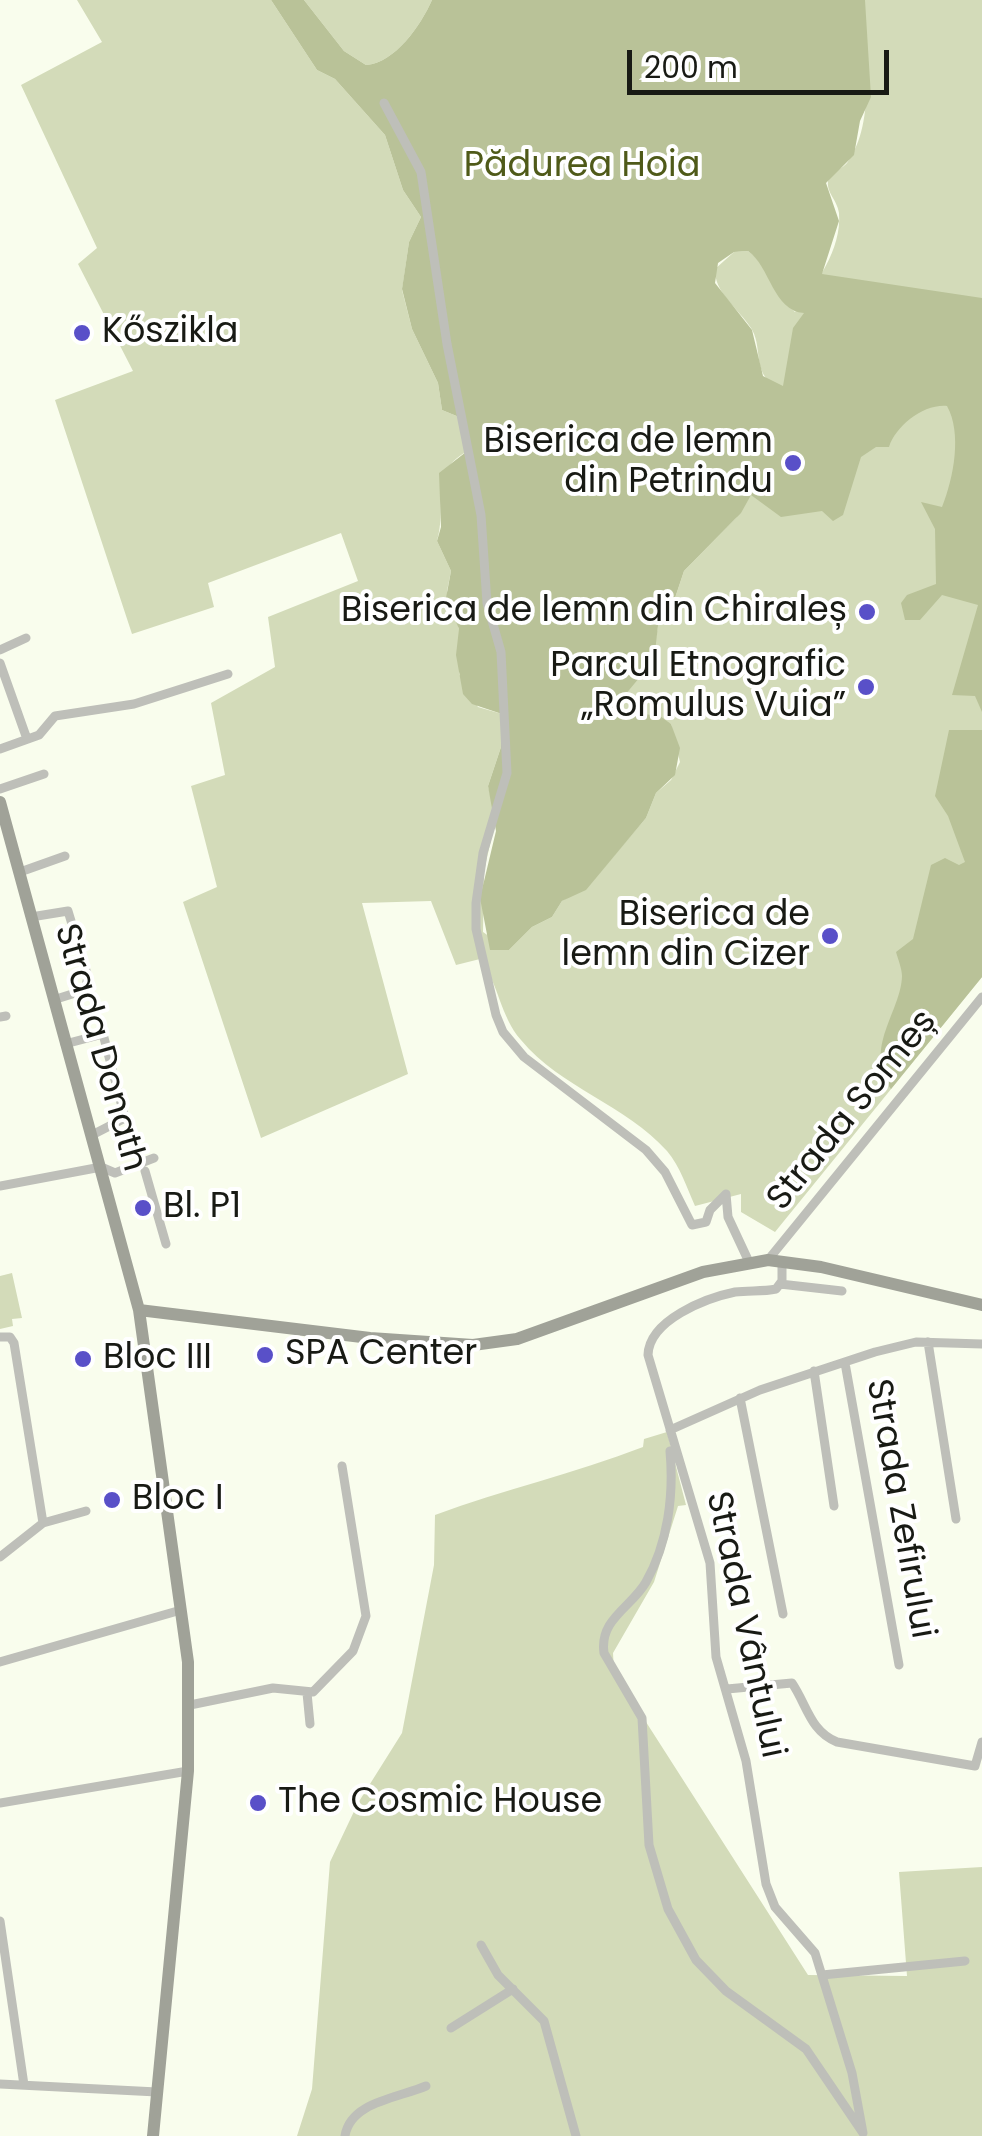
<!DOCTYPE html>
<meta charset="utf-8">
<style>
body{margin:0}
#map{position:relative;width:982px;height:2136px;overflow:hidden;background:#f9fded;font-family:Poppins,sans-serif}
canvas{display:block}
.scale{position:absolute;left:627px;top:50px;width:262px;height:45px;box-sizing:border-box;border:5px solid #181a14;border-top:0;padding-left:12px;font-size:30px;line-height:35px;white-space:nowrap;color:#181a14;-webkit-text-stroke:8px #fff;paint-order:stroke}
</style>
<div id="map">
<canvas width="982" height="2136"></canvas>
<div class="scale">200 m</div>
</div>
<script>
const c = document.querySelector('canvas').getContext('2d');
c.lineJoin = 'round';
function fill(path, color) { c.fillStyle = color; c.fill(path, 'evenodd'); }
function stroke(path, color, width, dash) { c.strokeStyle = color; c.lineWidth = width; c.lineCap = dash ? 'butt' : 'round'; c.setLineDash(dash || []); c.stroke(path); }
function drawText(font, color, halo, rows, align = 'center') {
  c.font = font + ' Poppins,sans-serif'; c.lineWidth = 8; c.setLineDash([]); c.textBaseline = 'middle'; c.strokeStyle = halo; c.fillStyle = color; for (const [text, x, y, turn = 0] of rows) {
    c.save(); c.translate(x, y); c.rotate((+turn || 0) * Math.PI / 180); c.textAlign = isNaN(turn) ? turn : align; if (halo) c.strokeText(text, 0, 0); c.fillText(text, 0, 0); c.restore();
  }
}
fill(new Path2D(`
 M 77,0 L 271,0 L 317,70 L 335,79 L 385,135 L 403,190 L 421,217 L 409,242 L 402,290 L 412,329 L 438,383 L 442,410 L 459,417 L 466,452 C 427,474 448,505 437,541 L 451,571 L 447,591 L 459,629 L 459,674 L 478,707 L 502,714 L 501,747 L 488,786 L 496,818 L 484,871 L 483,932 L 509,950 L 532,927 L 552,917 L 562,901 L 589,885 L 646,818 L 656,793 L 671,780 L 680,762 L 671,724 L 627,712 L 620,701 L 625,689 L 651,666 L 658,626 L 673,604 L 684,571 L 736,518 L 751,494 L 768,380 C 754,366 762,345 751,328 C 739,309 714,293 715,269 L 734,252 L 748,251 C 768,264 775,295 795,312 C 815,285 842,250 839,213 C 837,198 824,192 829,177 C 834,171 843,168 847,163 C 878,121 863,47 865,0 L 982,0 L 982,977 L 775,1232 L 741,1212 L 741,1194 L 695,1206 C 687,1188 680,1166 667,1151 C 626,1105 561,1088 521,1040 C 500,1016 499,984 480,959 L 456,965 L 431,901 L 362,903 L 408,1074 L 261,1138 L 183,902 L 217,887 L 191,786 L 225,775 L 211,703 L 275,667 L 268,617 L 358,581 L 341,533 L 208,583 L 214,607 L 132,634 L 55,400 L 133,371 L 78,264 L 97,248 L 21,85 L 102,42 Z
 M 304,0 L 432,0 C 421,25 395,63 366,65 L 344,51 Z
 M 12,1273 L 22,1318 L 12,1319 L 13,1326 L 0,1329 L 0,1276 Z
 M 667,1432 L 686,1505 L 678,1506 L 654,1582 L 613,1653 L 614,1672 L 808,1975 L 907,1976 L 899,1872 L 982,1867 L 982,2136 L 297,2136 L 312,2089 L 330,1862 L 358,1803 L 402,1733 L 434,1565 L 435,1515 C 504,1489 574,1474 643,1447 L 644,1439 Z`), '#d3dbb9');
fill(new Path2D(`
 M 271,0 L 304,0 L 344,51 L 366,65 C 395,63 421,25 432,0 L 865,0 L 871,97 L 860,121 L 854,155 L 826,183 L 839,221 L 822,274 L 982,298 L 982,712 L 975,696 L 952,695 L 978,605 L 942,595 L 920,620 L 905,620 L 901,603 L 907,595 L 936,584 L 935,529 L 921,502 L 942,507 C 954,477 962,433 947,406 C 923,404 896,426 889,447 L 876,447 L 861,457 L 843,515 L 833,521 L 822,511 L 781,517 L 751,495 L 741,513 L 684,571 L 673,604 L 658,626 L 654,660 L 620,701 L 627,712 L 660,716 L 671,724 L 680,748 L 675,775 L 656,793 L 646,818 L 586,890 L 562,901 L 552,917 L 532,927 L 509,950 L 490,950 L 480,898 L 496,831 L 488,786 L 501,747 L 502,714 L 472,704 L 463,694 L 456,655 L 459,629 L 446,598 L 451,571 L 437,541 L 441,527 L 439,473 L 466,452 L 459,417 L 442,410 L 438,383 L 412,329 L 402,289 L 409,242 L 421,217 L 403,190 L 385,135 L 335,79 L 317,70 ZM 748,251 C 770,266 773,311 804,313 L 793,328 L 783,386 L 763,376 L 752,330 L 715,283 L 718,263 L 734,252 Z
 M 949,730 L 982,730 L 982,977 L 891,1089 C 863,1048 901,1012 902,976 C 902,969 898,959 896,952 L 913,939 L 931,865 L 945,858 L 959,865 L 965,862 L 948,816 L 935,796 Z`), '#b9c298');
stroke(new Path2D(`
 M 384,103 L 421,172 L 447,344 L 481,515 L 487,603 L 501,652 L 507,773 L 483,853 L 476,903 L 476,929 L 496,1015 L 503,1032 L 524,1057 L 646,1150 L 665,1172 L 692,1225 L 706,1222 L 710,1210 L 726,1194
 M 0,650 L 26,638
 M 0,663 L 27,739
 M 0,749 L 39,735 L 55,716 L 134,704 L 228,674
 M 0,789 L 44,774
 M 20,872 L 65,856
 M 31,917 L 68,911 L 88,977 L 85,990 L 53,1000
 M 0,1017 L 6,1016
 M 65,1044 L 103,1034 L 125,1118 L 92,1135
 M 145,1171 L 166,1244
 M 0,1186 L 101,1167 L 115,1173 L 154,1158
 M 726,1194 L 728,1217 L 749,1262
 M 768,1260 L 982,997
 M 782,1261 L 782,1281 L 776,1289 C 762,1292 749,1290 735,1292 C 706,1298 649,1320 648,1355 L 710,1563 L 716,1657 L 746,1761 L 766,1884 L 775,1907 L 815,1953 L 852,2073 L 863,2133
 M 780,1284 L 842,1291
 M 0,1337 L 10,1337 L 14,1343 L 43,1523
 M 928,1342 L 956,1519
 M 845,1363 L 899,1665
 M 814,1371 L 834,1506
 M 740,1398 L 783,1614
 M 670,1430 L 760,1390 L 875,1352 L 916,1342 L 982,1344
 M 670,1451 C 674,1495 668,1543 646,1582 C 632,1607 599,1619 604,1653 L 642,1718 L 649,1845 L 668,1909 L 696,1960 L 726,1991 L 806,2049 L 863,2133
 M 0,1557 L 43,1523 L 86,1511
 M 0,1662 L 181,1610
 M 727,1689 L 792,1683 C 807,1705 810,1731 837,1742 L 975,1766 L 982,1742
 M 307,1693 L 310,1724
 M 190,1705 L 273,1688 L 313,1692 L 353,1651 L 366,1616 L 342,1466
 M 0,1803 L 188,1771
 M 0,1921 L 24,2085
 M 481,1945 L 498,1975 L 544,2021 L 576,2136
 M 822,1975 L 965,1961
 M 451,2028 L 513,1989
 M 0,2084 L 157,2092
 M 345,2136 C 350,2102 398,2098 426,2086`), '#bebfb9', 9);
stroke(new Path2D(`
 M 0,802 L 139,1310 L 188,1662 L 188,1771 L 153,2136
 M 139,1310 L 370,1338 L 473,1345 L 517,1339 L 703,1272 L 768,1260 L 821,1267 L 982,1305`), '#a0a298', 12);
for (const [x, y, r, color] of [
 [82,333,10,"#5950c8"],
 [793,463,10,"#5950c8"],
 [867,612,10,"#5950c8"],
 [866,687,10,"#5950c8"],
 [830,936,10,"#5950c8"],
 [143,1208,10,"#5950c8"],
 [265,1355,10,"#5950c8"],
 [83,1359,10,"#5950c8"],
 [112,1500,10,"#5950c8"],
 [258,1803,10,"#5950c8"]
]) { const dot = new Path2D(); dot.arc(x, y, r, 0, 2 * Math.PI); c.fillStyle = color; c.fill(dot); stroke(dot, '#fff', 4); }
drawText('35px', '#4f5a19', '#fff', [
 ["Pădurea Hoia",582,167]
]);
drawText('35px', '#181a14', '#fff', [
 ["Kőszikla",102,333],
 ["Biserica de lemn",773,443,"right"],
 ["din Petrindu",773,483,"right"],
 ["Biserica de lemn din Chiraleș",847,612,"right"],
 ["Parcul Etnografic",846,667,"right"],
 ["„Romulus Vuia”",846,707,"right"],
 ["Biserica de",810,916,"right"],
 ["lemn din Cizer",810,956,"right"],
 ["Bl. P1",163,1208],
 ["SPA Center",285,1355],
 ["Bloc III",103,1359],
 ["Bloc I",132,1500],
 ["The Cosmic House",278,1803]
], 'left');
drawText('35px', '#181a14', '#fff', [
 ["Strada Donath",99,1048,74],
 ["Strada Someș",853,1111,-51],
 ["Strada Zefirului",899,1509,80],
 ["Strada Vântului",744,1625,78]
]);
</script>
